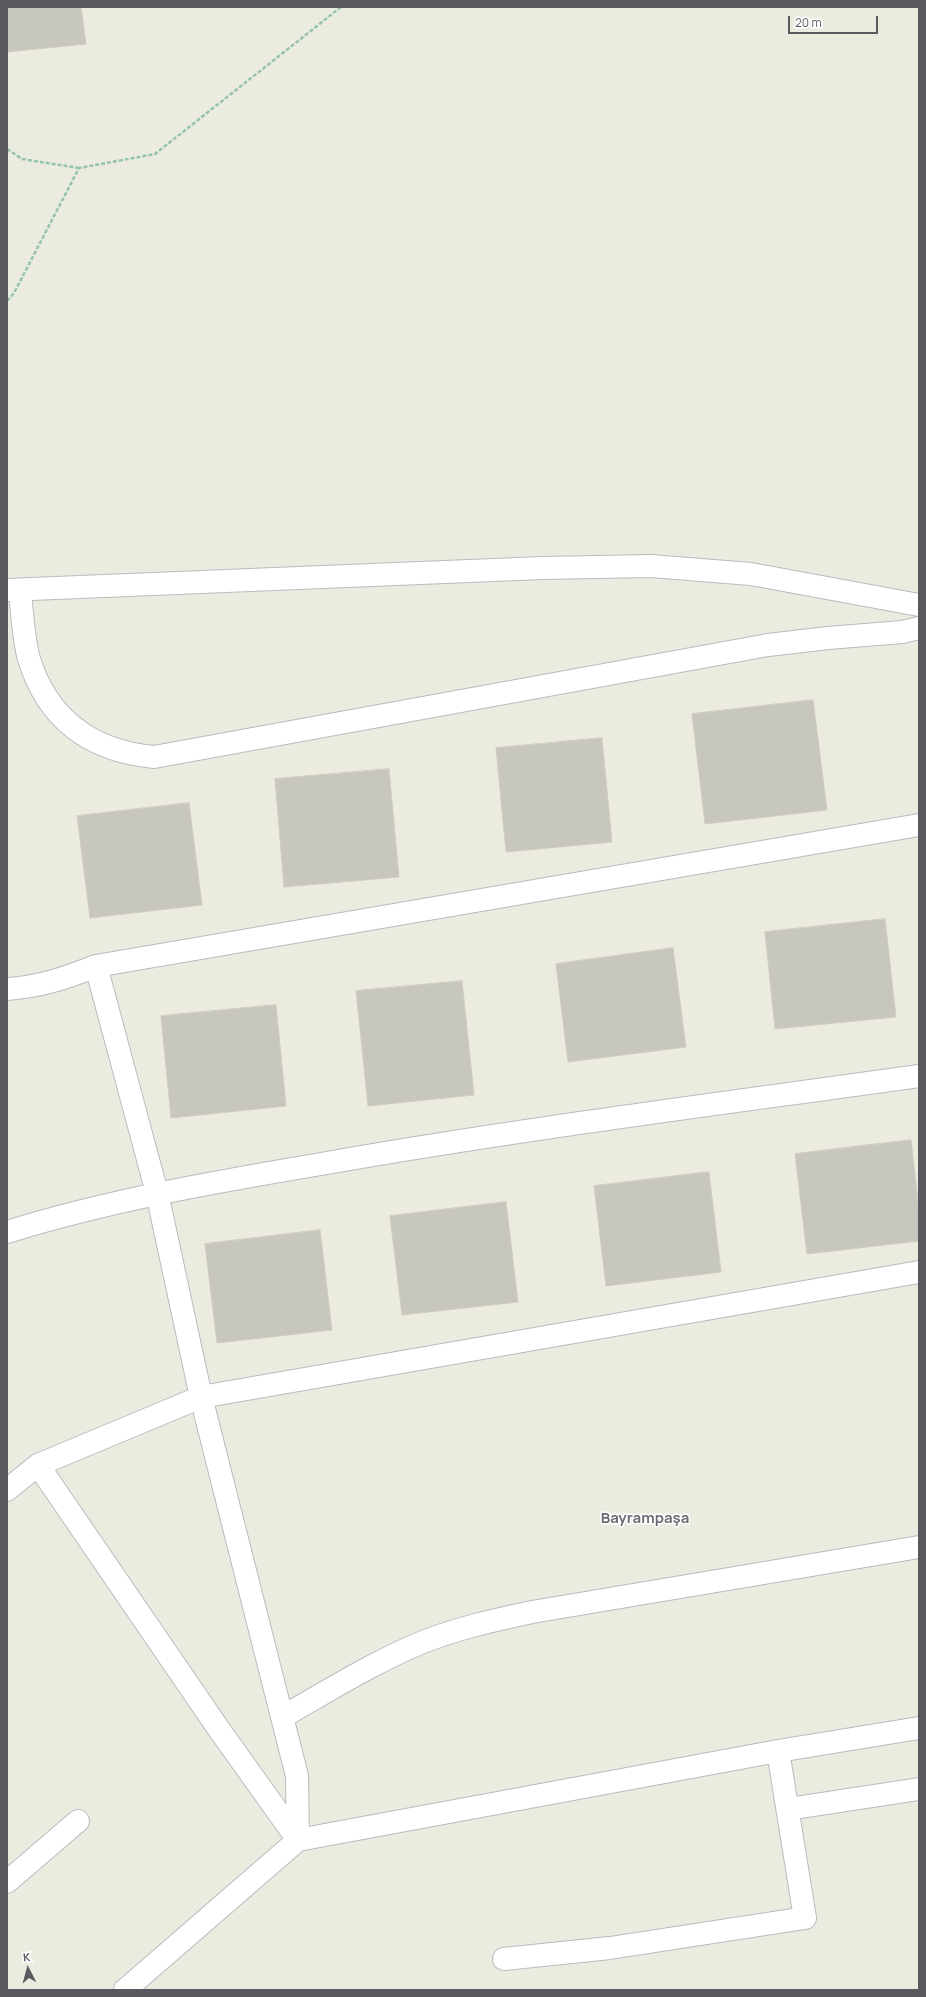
<!DOCTYPE html>
<meta charset="utf-8">
<style>
body{margin:0}
#map{position:relative;width:926px;height:1997px;overflow:hidden;background:#ebebdf;font-family:Manrope,sans-serif}
canvas{display:block}
.frame{position:absolute;inset:0;border:8px solid #585a60;pointer-events:none}
.north{position:absolute;left:8px;top:1949px;width:40px;height:40px;-webkit-text-stroke:3px #fff;paint-order:stroke;rotate:354deg;font-size:11px;font-weight:700;line-height:16px;text-align:center;color:#585a60}
.north::after{content:'';display:block;margin:auto;width:14px;height:18px;background:#585a60;clip-path:polygon(50% 0,100% 100%,50% 72%,0 100%)}
.scale{position:absolute;left:788px;top:16px;width:90px;height:18px;box-sizing:border-box;border:2px solid #585a60;border-top:0;padding-left:5px;font-size:12px;line-height:14px;white-space:nowrap;color:#585a60;-webkit-text-stroke:3px #fff;paint-order:stroke}
</style>
<div id="map">
<canvas width="926" height="1997"></canvas>
<div class="frame"></div>
<div class="north">K</div>
<div class="scale">20 m</div>
</div>
<script>
const c = document.querySelector('canvas').getContext('2d');
c.lineJoin = 'round';
function fill(path, color) { c.fillStyle = color; c.fill(path, 'evenodd'); }
function stroke(path, color, width, dash) { c.strokeStyle = color; c.lineWidth = width; c.lineCap = dash ? 'butt' : 'round'; c.setLineDash(dash || []); c.stroke(path); }
function drawText(font, color, halo, rows, align = 'center') {
  c.font = font + ' Manrope,sans-serif'; c.lineWidth = 3; c.setLineDash([]); c.textBaseline = 'middle'; c.strokeStyle = halo; c.fillStyle = color; for (const [text, x, y, turn = 0] of rows) {
    c.save(); c.translate(x, y); c.rotate((+turn || 0) * Math.PI / 180); c.textAlign = isNaN(turn) ? turn : align; if (halo) c.strokeText(text, 0, 0); c.fillText(text, 0, 0); c.restore();
  }
}
const building = new Path2D(`
 M 7,7 L 81,7 L 86,44 L 7,52 Z
 M 813,700 L 827,810 L 705,824 L 692,714 Z
 M 602,738 L 612,842 L 506,852 L 496,748 Z
 M 389,769 L 399,877 L 284,887 L 275,779 Z
 M 189,803 L 202,905 L 90,918 L 77,816 Z
 M 885,919 L 896,1017 L 775,1029 L 765,932 Z
 M 673,948 L 686,1047 L 568,1062 L 556,964 Z
 M 462,981 L 474,1095 L 368,1106 L 356,991 Z
 M 276,1005 L 286,1106 L 171,1118 L 161,1016 Z
 M 911,1140 L 919,1210 L 919,1241 L 807,1254 L 795,1154 Z
 M 709,1172 L 721,1272 L 606,1286 L 594,1186 Z
 M 506,1202 L 518,1302 L 402,1315 L 390,1216 Z
 M 320,1230 L 332,1330 L 217,1343 L 205,1244 Z`);
fill(building, '#c8c7bf');
stroke(building, '#d0cdbe', 1);
const minor = new Path2D(`
 M 7,590 L 542,568 L 651,566 L 751,574 L 919,605
 M 20,590 C 22,612 23,637 29,659 C 48,720 91,751 154,757 L 768,645 L 828,638 L 902,632 L 919,628
 M 96,966 L 157,1193 L 201,1397 L 297,1776 L 298,1840
 M 7,989 C 39,987 66,978 96,966 L 919,825
 M 7,1232 C 110,1200 215,1182 321,1164 C 519,1129 719,1104 919,1076
 M 38,1465 L 218,1728 L 298,1840
 M 7,1490 L 38,1465 L 201,1397 L 919,1272
 M 282,1717 C 328,1691 374,1662 423,1642 C 458,1628 495,1620 532,1612 L 919,1547
 M 788,1809 L 919,1789
 M 7,1882 L 78,1821
 M 504,1959 L 610,1948 L 805,1918 L 778,1751
 M 125,1990 L 298,1840 L 778,1751 L 919,1728`);
stroke(minor, '#babbc1', 24);
stroke(new Path2D(`
 M 7,149 L 22,159 L 79,168
 M 7,301 L 14,293 L 79,168 L 155,154 L 341,7`), '#95c4aa', 2.5, [4, 2]);
stroke(minor, '#fff', 22);
drawText('bold 15px', '#696c72', '#fff', [
 ["Bayrampaşa",645,1519]
]);
</script>
